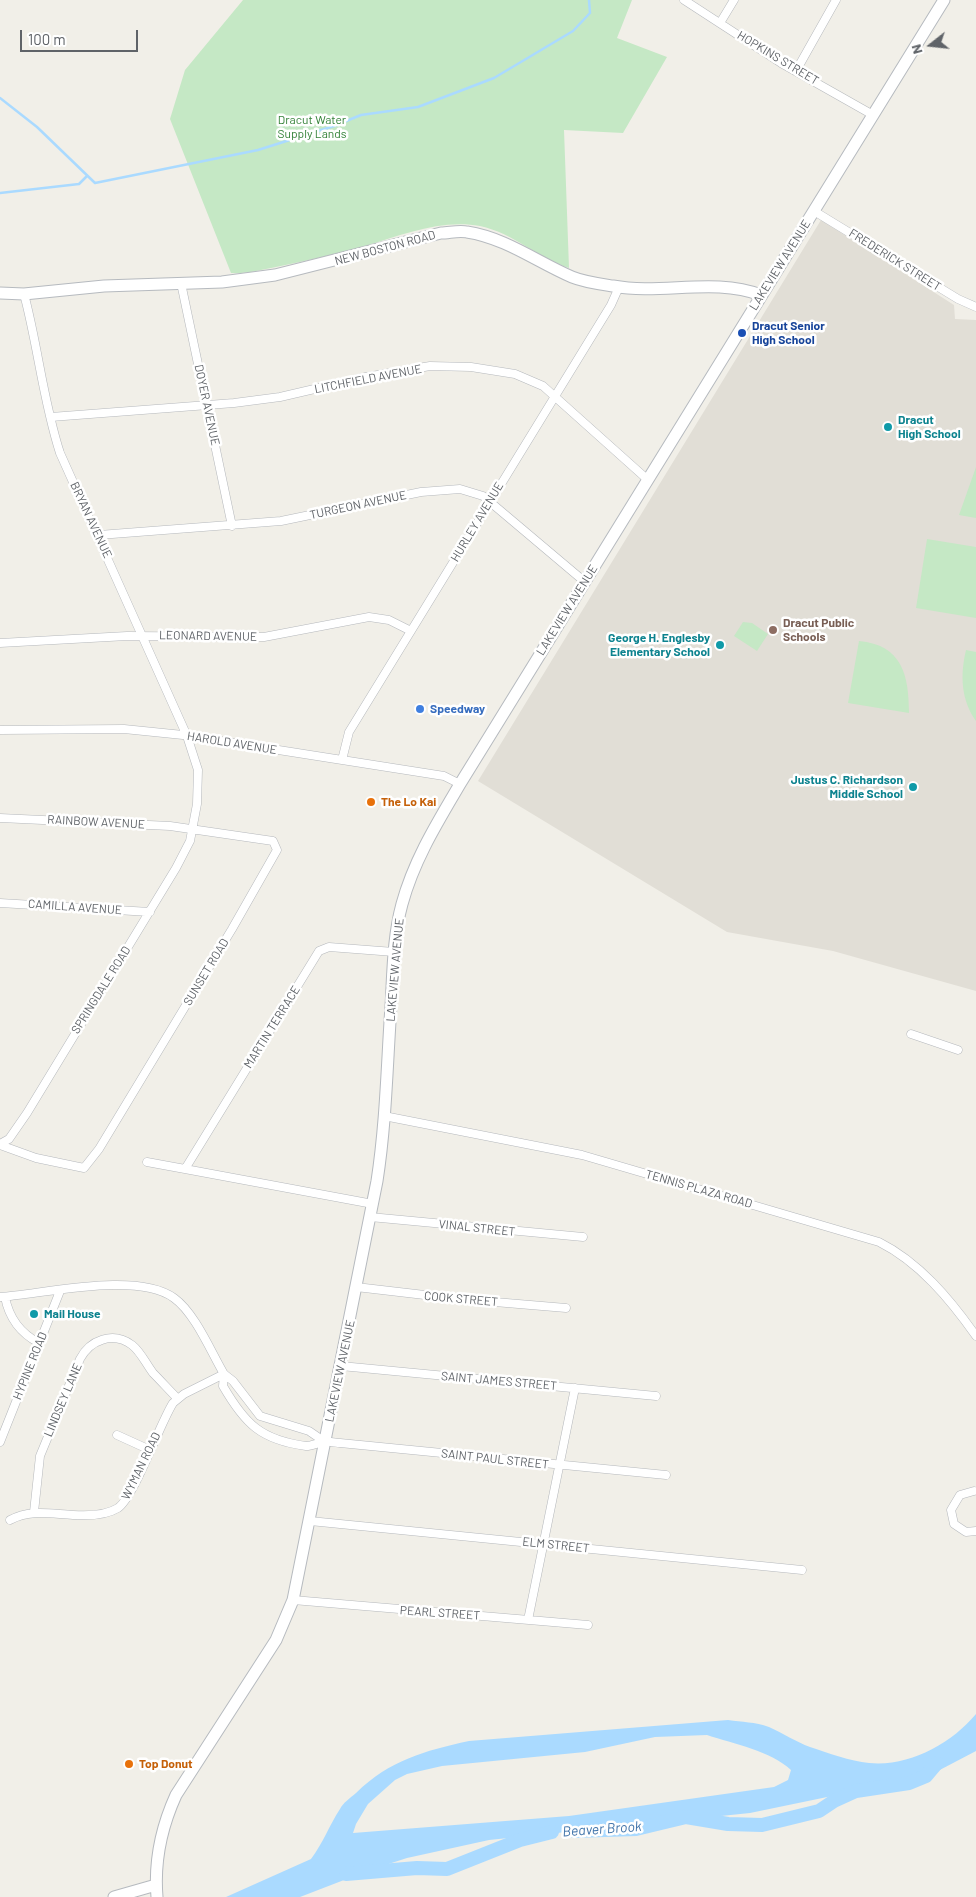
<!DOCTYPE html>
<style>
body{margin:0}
#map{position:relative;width:976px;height:1897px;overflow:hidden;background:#f1efe8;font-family:Barlow,sans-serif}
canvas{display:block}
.north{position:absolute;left:906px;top:20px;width:50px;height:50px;-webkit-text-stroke:4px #fff;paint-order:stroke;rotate:254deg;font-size:14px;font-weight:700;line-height:20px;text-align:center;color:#5f6368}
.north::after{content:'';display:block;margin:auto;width:18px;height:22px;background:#5f6368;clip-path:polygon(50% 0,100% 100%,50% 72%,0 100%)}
.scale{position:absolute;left:20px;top:30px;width:118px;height:22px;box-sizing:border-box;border:2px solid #5f6368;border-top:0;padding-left:6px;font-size:15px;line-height:18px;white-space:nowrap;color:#5f6368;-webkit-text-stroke:4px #fff;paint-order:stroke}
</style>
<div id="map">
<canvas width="976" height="1897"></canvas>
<div class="north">N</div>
<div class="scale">100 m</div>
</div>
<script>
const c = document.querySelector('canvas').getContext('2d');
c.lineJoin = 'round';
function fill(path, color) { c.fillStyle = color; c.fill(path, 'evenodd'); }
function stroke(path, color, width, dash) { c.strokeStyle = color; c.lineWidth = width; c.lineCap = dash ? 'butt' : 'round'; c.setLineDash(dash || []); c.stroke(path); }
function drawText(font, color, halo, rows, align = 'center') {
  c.font = font + ' Barlow,sans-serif'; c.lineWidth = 5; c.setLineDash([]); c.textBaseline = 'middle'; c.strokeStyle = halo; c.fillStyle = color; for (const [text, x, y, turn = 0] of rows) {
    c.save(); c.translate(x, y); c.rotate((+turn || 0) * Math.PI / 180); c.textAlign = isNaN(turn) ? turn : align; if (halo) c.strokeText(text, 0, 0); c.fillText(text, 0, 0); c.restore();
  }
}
fill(new Path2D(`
 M 821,220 L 954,305 L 955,319 L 976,320 L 976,991 L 833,951 L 727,932 L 478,781 Z`), '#e1ded6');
fill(new Path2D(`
 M 243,0 L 632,0 L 617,38 L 667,57 L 623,133 L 564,130 L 569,268 C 538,258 513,233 480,226 C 441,219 402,235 365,246 C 336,254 306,261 276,267 C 261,270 246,274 231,273 L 170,119 L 185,70 Z
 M 976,467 L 976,518 L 959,515 Z
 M 927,539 L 976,547 L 976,618 L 916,608 Z
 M 743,622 L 752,623 L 768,634 L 757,651 L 734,636 Z
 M 859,641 C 902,645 909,675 909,713 L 848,703 Z
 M 966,650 L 976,652 L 976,721 C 961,700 960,675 966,650 Z`), '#c5e8c5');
fill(new Path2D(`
 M 976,1714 L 976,1751 L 934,1773 L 919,1778 L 750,1813 L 489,1840 L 407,1858 L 370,1870 L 300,1897 L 226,1897 L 311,1859 C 323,1843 329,1826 340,1809 C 343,1803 350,1798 356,1793 C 390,1760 424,1751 469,1741 L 728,1720 C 742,1722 755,1722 769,1727 C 783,1733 796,1742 810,1747 C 828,1753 850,1761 869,1763 C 909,1767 951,1744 976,1714 ZM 707,1735 C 734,1744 771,1751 791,1770 L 788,1780 L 774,1787 L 569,1816 L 353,1833 L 356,1824 L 368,1804 L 395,1780 L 407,1774 L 442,1766 L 585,1752 L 655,1737 Z`), '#aadaff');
stroke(new Path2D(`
 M 0,98 L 37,127 L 95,183 L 258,150 L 334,126 L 361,115 L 418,107 L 494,78 L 573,31 L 590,13 L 589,0
 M 0,193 L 79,184 L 87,176`), '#aadaff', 2.5);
stroke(new Path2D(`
 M 574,1831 L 636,1829 L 686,1817 L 728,1824 L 762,1825 L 819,1811 L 834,1801 L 856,1791 L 909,1783 L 926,1776 L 937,1763
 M 346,1874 L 417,1868 L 447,1869 L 520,1840 L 552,1832`), '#aadaff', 14);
const street = new Path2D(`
 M 684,0 L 781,63 L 873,115
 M 720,23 L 734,0
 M 796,71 L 836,0
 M 814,211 L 958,299 L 976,307
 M 181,283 L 232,526
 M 51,417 L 234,403 L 280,397 L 366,377 L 430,366 L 471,367 L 515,374 L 543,386 L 648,480
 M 99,535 L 281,521 L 421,492 L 460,489 L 483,496 L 585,582
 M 0,643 L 127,636 L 264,637 L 369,617 L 389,620 L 411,631
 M 0,730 L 124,729 L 183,735 L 444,776 L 460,784
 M 342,760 L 349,732 L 611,305 L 619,287
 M 0,818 L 170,826 L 273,841 L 277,850 L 232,929 L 99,1149 L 84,1168 L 36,1158 L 0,1145
 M 0,903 L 150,912
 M 911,1034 L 958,1050
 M 384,1116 L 582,1155 L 879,1242 C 919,1262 950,1299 976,1336
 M 0,1144 L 9,1139 L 27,1113 L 176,868 L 190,841 L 197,804 L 198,770 L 187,736 L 60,453 C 43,401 38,346 24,294
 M 147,1162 L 185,1169
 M 373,1204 L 185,1169 L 319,951 L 329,947 L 394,952
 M 370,1217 L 583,1237
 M 356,1287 L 459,1299 L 566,1308
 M 0,1297 C 44,1294 137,1271 174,1298 C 195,1313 211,1352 224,1374 L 233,1381 L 260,1416 L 309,1431 L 325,1442
 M 5,1297 C 9,1318 20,1333 39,1343
 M 341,1366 L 656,1396
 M 224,1374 L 223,1386 C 245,1424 261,1440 306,1446 C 313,1446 319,1442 325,1442 C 330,1441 336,1443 340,1443 L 666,1475
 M 117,1435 L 150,1450
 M 0,1442 L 60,1291
 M 974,1491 L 960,1495 L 951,1510 L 954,1524 L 966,1532 L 976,1531
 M 34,1512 L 40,1456 L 80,1359 C 90,1340 113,1331 132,1345 C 141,1352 146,1364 153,1373 C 161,1381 169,1390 177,1398
 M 10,1520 C 30,1509 51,1514 73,1515 C 88,1516 105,1516 118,1508 C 135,1496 159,1425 173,1403 L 184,1394 L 224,1374
 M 310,1521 L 802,1570
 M 293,1600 L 588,1625
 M 528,1620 L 575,1388`);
const secondary = new Path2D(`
 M 0,293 L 24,294 L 104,286 L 222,282 L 275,275 L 441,233 C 449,233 459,230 467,232 C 506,238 537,262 572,277 C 584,282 600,284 613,286 C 662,295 714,277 761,295
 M 114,1897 L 156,1885
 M 157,1897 C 154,1861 161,1828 176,1795 L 276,1640 L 293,1600 L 377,1181 C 386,1123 387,1064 391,1006 C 393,972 393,937 402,904 C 414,860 437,823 460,784 L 944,0`);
stroke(street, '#b5b8bc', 9);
stroke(secondary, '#b6babf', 13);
stroke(street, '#fff', 8);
stroke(secondary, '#fff', 11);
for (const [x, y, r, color] of [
 [742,333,5,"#1a4fb4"],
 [888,427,5,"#0f9aa8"],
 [773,630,5,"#8d6e63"],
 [720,645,5,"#0f9aa8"],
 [420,709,5,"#3f7fe0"],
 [913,787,5,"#0f9aa8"],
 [371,802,5,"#e8710a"],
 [34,1314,5,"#0f9aa8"],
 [129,1764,5,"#e8710a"]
]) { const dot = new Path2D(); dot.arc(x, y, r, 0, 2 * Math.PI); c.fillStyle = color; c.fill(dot); stroke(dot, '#fff', 2); }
drawText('12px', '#5f6368', '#fff', [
 ["HOPKINS STREET",778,58,31],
 ["NEW BOSTON ROAD",385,248,-15],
 ["FREDERICK STREET",895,260,32],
 ["LAKEVIEW AVENUE",780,265,-58],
 ["LITCHFIELD AVENUE",368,379,-11],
 ["DOYER AVENUE",207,405,78],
 ["TURGEON AVENUE",358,505,-12],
 ["BRYAN AVENUE",91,520,65],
 ["HURLEY AVENUE",477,522,-59],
 ["LAKEVIEW AVENUE",567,610,-58],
 ["LEONARD AVENUE",208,636,1],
 ["HAROLD AVENUE",232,743,9],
 ["RAINBOW AVENUE",96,822,3],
 ["CAMILLA AVENUE",75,907,4],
 ["LAKEVIEW AVENUE",395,970,-85],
 ["SUNSET ROAD",206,972,-59],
 ["SPRINGDALE ROAD",101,990,-58],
 ["MARTIN TERRACE",272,1027,-58],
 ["TENNIS PLAZA ROAD",699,1189,16],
 ["VINAL STREET",477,1228,6],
 ["COOK STREET",461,1299,5],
 ["HYPINE ROAD",30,1366,-68],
 ["LAKEVIEW AVENUE",340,1371,-78],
 ["SAINT JAMES STREET",499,1381,5],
 ["LINDSEY LANE",63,1400,-67],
 ["SAINT PAUL STREET",495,1459,6],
 ["WYMAN ROAD",141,1466,-64],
 ["ELM STREET",556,1545,6],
 ["PEARL STREET",440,1613,4]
]);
drawText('12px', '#348238', '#fff', [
 ["Dracut Water",312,120],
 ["Supply Lands",312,134]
]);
drawText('bold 12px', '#164399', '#fff', [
 ["Dracut Senior",752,326],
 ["High School",752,340]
], 'left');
drawText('bold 12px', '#0d838f', '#fff', [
 ["Dracut",898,420],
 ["High School",898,434],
 ["George H. Englesby",710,638,"right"],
 ["Elementary School",710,652,"right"],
 ["Justus C. Richardson",903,780,"right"],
 ["Middle School",903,794,"right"],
 ["Mail House",44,1314]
], 'left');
drawText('bold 12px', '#785e54', '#fff', [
 ["Dracut Public",783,623],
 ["Schools",783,637]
], 'left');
drawText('bold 12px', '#366cbe', '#fff', [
 ["Speedway",430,709]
], 'left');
drawText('bold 12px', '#c56008', '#fff', [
 ["The Lo Kai",381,802],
 ["Top Donut",139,1764]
], 'left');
drawText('italic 14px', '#4174aa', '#fff', [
 ["Beaver Brook",602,1829,-4]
]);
</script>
